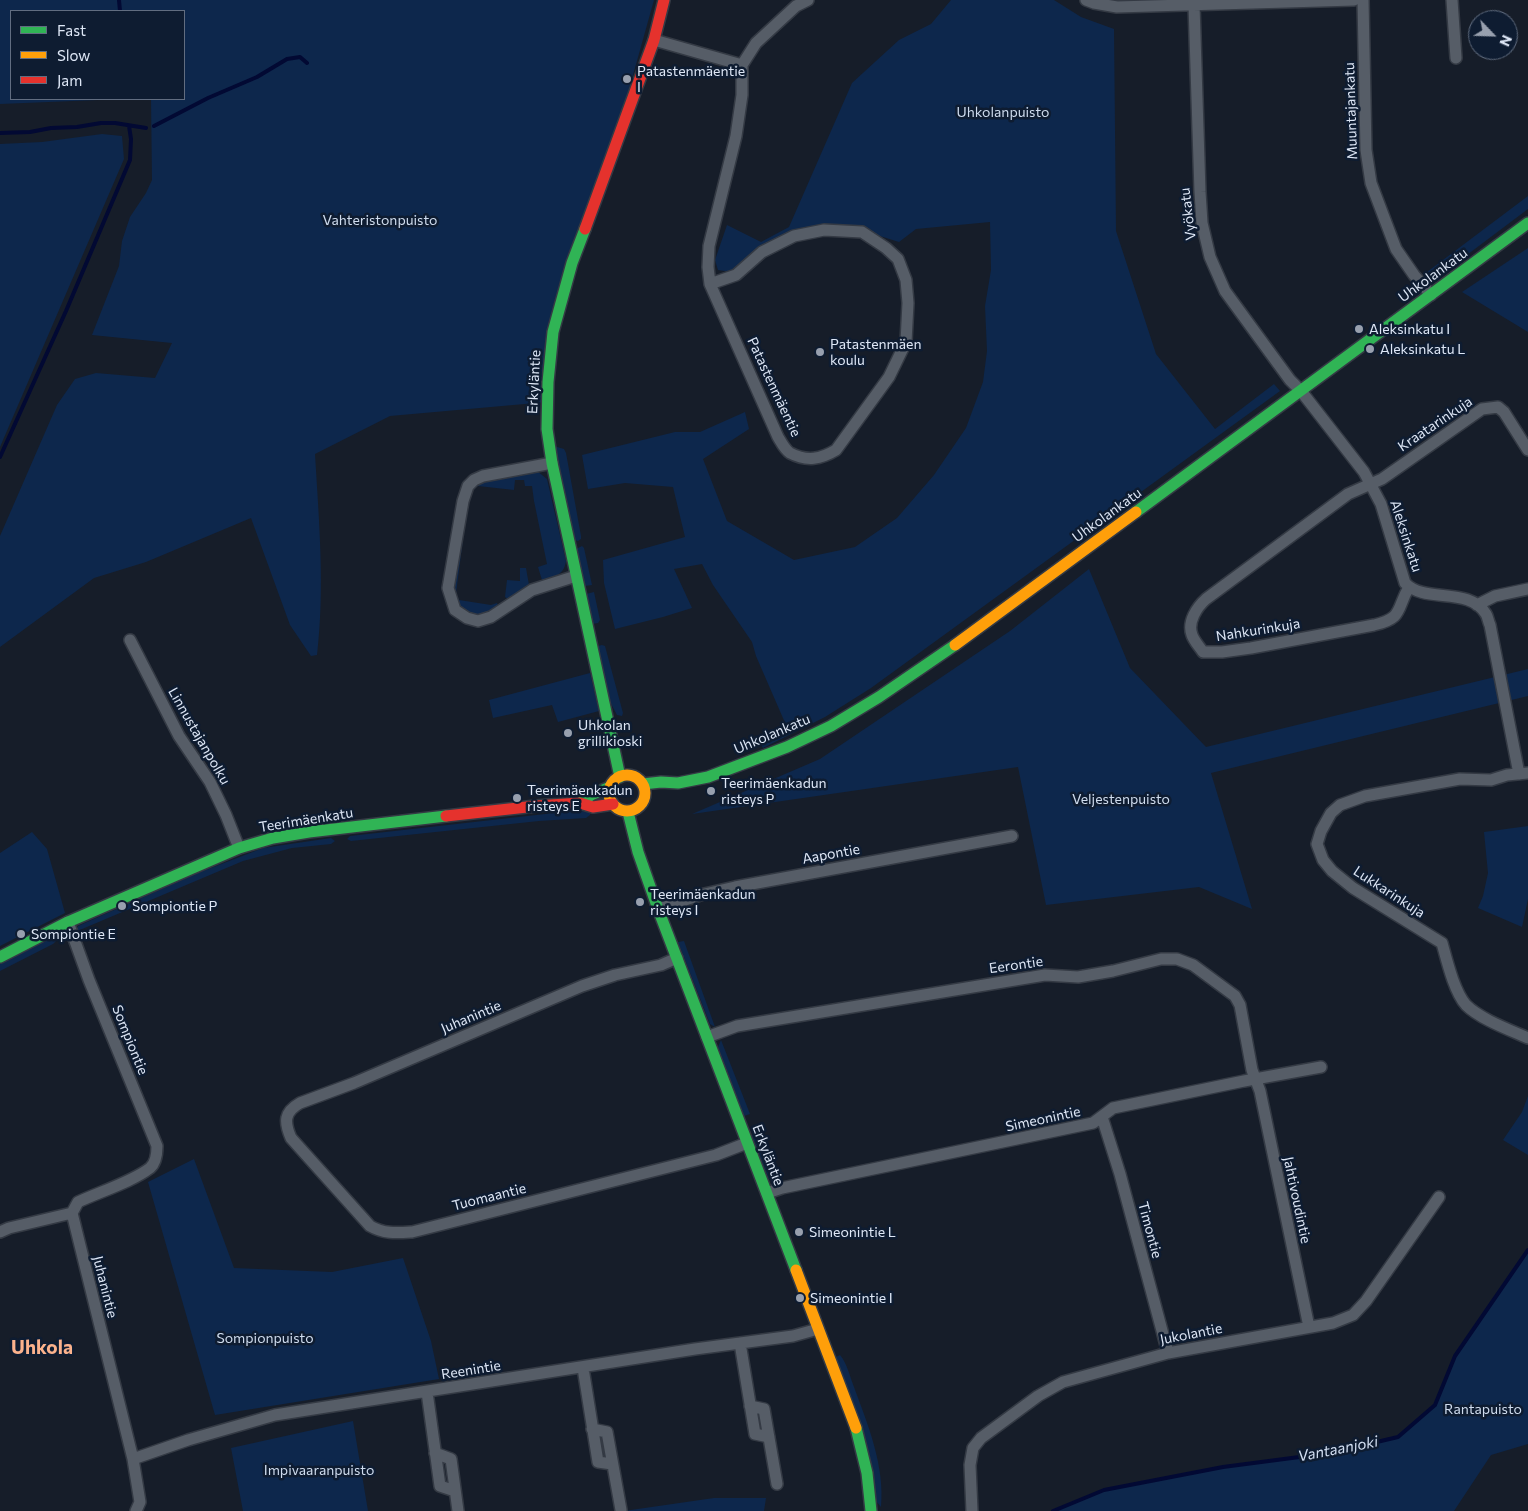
<!DOCTYPE html>
<meta charset="utf-8">
<style>
body{margin:0}
#map{position:relative;width:1528px;height:1511px;overflow:hidden;background:#161d29;font-family:Commissioner,sans-serif}
canvas{display:block}
.legend{position:absolute;left:10px;top:10px;width:175px;height:90px;box-sizing:border-box;background:#0e1c31;border:1px solid #616d80;margin:0;padding:6px 9px;list-style:none;font-size:15px;color:#dee7f6}
.legend li{display:flex;align-items:center;gap:10px;height:25px}
.legend b{width:25px;border:1px solid #616d80}
.north{position:absolute;left:1468px;top:10px;width:50px;height:50px;box-sizing:border-box;background:#0e1c31;border:1px solid #616d80;border-radius:50%;rotate:114deg;font-size:14px;font-weight:700;line-height:20px;text-align:center;color:#dee7f6}
.north::after{content:'';display:block;margin:auto;width:18px;height:22px;background:#98a0ae;clip-path:polygon(50% 0,100% 100%,50% 72%,0 100%)}
</style>
<div id="map">
<canvas width="1528" height="1511"></canvas>
<ul class="legend">
<li><b style="height:6px;background:#30b455"></b>Fast</li>
<li><b style="height:6px;background:#ff9f0a"></b>Slow</li>
<li><b style="height:6px;background:#e5322d"></b>Jam</li>
</ul>
<div class="north">N</div>
</div>
<script>
const c = document.querySelector('canvas').getContext('2d');
c.lineJoin = 'round';
function fill(path, color) { c.fillStyle = color; c.fill(path, 'evenodd'); }
function stroke(path, color, width, dash) { c.strokeStyle = color; c.lineWidth = width; c.lineCap = dash ? 'butt' : 'round'; c.setLineDash(dash || []); c.stroke(path); }
function drawText(font, color, halo, rows, align = 'center') {
  c.font = font + ' Commissioner,sans-serif'; c.lineWidth = 5; c.setLineDash([]); c.textBaseline = 'middle'; c.strokeStyle = halo; c.fillStyle = color; for (const [text, x, y, turn = 0] of rows) {
    c.save(); c.translate(x, y); c.rotate((+turn || 0) * Math.PI / 180); c.textAlign = isNaN(turn) ? turn : align; if (halo) c.strokeText(text, 0, 0); c.fillText(text, 0, 0); c.restore();
  }
}
fill(new Path2D(`
 M 0,0 L 654,0 L 609,161 L 572,263 L 547,402 L 390,416 L 315,454 C 319,521 325,588 317,655 L 311,656 L 290,625 L 251,518 L 146,562 L 94,578 L 0,647 L 0,536 L 57,405 L 75,379 L 96,373 L 155,378 L 172,343 L 92,335 L 119,266 L 122,241 L 130,217 L 146,193 L 152,180 L 151,99 L 184,99 L 184,11 L 11,11 L 11,99 L 122,99 L 0,104 Z
 M 951,0 L 1054,0 L 1081,17 L 1114,29 L 1116,231 L 1156,354 L 1215,429 L 1274,384 L 1280,391 L 871,688 L 825,717 L 763,748 L 758,740 L 786,725 L 756,656 L 752,642 L 713,585 L 702,564 L 674,569 L 692,608 L 663,617 L 615,629 L 604,583 L 603,560 L 685,537 L 673,487 L 625,483 L 588,489 L 582,455 L 675,432 L 700,432 L 745,412 L 749,429 L 703,459 L 727,521 L 794,560 L 855,547 L 897,518 L 934,475 L 966,428 L 983,382 L 987,351 L 985,306 L 991,270 L 990,222 L 916,229 L 899,242 L 848,226 L 815,232 L 731,272 L 718,270 L 715,260 L 727,225 L 761,242 L 789,227 L 852,83 L 899,40 L 931,24 Z
 M 102,134 L 122,136 L 124,159 L 0,447 L 0,144 L 42,142 Z
 M 1528,196 L 1528,209 L 1435,279 L 1427,272 Z
 M 1528,248 L 1528,332 L 1462,292 Z
 M 554,446 L 564,449 L 566,453 L 581,536 L 581,539 L 578,541 L 574,540 Z
 M 537,471 L 547,479 L 566,561 C 564,575 555,577 542,580 L 538,567 L 547,564 L 534,501 L 532,486 L 525,486 L 524,480 L 515,480 L 514,490 L 478,486 L 473,489 L 468,501 L 456,593 L 459,600 L 491,605 L 497,603 L 499,608 L 477,617 L 460,610 L 452,594 L 464,501 L 475,481 Z
 M 582,546 L 584,548 L 592,585 L 585,586 L 576,549 Z
 M 520,568 L 526,568 L 529,585 L 509,600 L 505,597 L 507,580 L 520,581 Z
 M 1089,569 L 1130,668 L 1206,747 L 1528,669 L 1528,696 L 1211,773 L 1252,909 L 1199,887 L 1046,905 L 1018,767 L 692,814 L 820,759 L 1010,631 Z
 M 594,592 L 600,620 L 598,623 L 592,624 L 586,594 Z
 M 602,645 L 605,646 L 623,713 L 622,716 L 617,715 L 608,698 L 598,646 Z
 M 590,673 L 599,711 L 558,722 L 552,705 L 493,718 L 489,700 Z
 M 590,811 L 590,815 L 586,818 L 539,821 L 351,841 L 347,839 L 350,836 L 563,812 Z
 M 1528,826 L 1528,899 L 1522,927 L 1478,908 L 1483,896 L 1488,873 L 1484,832 Z
 M 32,832 L 47,849 L 65,913 L 0,946 L 0,853 Z
 M 331,838 L 335,841 L 331,844 L 292,848 L 243,861 L 75,932 L 78,926 L 198,873 L 263,848 Z
 M 50,937 L 59,938 L 53,944 L 0,971 L 0,962 Z
 M 684,941 L 715,1027 L 710,1024 L 678,942 Z
 M 721,1040 L 750,1114 L 744,1116 L 718,1047 Z
 M 1528,1096 L 1528,1155 L 1503,1140 L 1522,1112 Z
 M 757,1134 L 775,1182 L 769,1179 L 752,1135 Z
 M 194,1159 L 234,1268 L 332,1272 L 403,1258 L 431,1341 L 439,1379 L 215,1415 L 148,1182 Z
 M 1528,1250 L 1528,1444 L 1491,1455 L 1454,1511 L 1053,1511 L 1104,1490 L 1223,1467 L 1330,1453 L 1398,1437 L 1435,1405 L 1455,1356 Z
 M 840,1355 C 847,1363 850,1377 854,1387 C 868,1425 885,1466 881,1507 L 876,1501 L 836,1357 Z
 M 353,1421 L 368,1511 L 243,1511 L 231,1448 Z
 M 714,1498 L 766,1498 L 764,1511 L 624,1511 Z`), '#0d274c');
stroke(new Path2D(`
 M 119,0 L 120,11
 M 154,126 L 208,98 L 257,77 L 287,59 L 300,57 L 307,63
 M 0,133 L 30,132 L 51,128 L 77,127 L 101,123 L 115,123 L 146,128
 M 0,457 L 66,311 L 130,160 L 131,139 L 129,126
 M 1053,1511 L 1104,1490 L 1223,1467 L 1330,1453 L 1398,1437 L 1435,1405 L 1455,1356 L 1528,1250`), '#020933', 4);
const street = new Path2D(`
 M 1086,0 L 1094,3 L 1117,7 L 1354,0
 M 1363,0 L 1366,150 L 1371,183 L 1396,249 L 1414,275 L 1431,295
 M 1452,0 L 1456,58
 M 1194,5 L 1200,192 L 1202,223 L 1210,257 L 1225,291 L 1290,380 L 1301,391 L 1364,472 L 1381,504 L 1405,583 C 1425,604 1469,586 1486,614 C 1488,617 1488,621 1490,625 L 1519,774
 M 654,40 L 742,65
 M 710,284 L 736,275 L 762,252 L 794,236 L 824,230 L 862,232 L 886,248 L 898,259 L 906,280 L 908,303 L 906,342 L 889,377 L 836,450 C 821,459 807,462 790,453 C 785,450 781,442 778,437 L 710,284 L 708,267 L 709,246 L 736,136 L 742,95 L 742,65 L 756,43 L 796,6 L 808,0
 M 552,463 L 483,476 L 474,480 L 468,486 L 463,501 L 448,588 L 455,610 L 467,618 L 478,621 L 491,617 L 532,590 L 576,576
 M 1409,587 C 1396,609 1404,618 1374,625 L 1251,648 L 1222,652 L 1203,652 C 1199,646 1194,641 1192,635 C 1187,622 1197,607 1206,599 L 1348,494 L 1382,479 L 1482,409 L 1498,407 L 1504,412 L 1528,450
 M 1477,605 L 1495,596 L 1528,589
 M 130,640 L 179,736 L 210,782 L 226,815 L 239,848
 M 1528,773 L 1507,775 L 1491,780 L 1460,779 L 1365,796 L 1340,805 L 1331,813 L 1321,831 L 1317,844 L 1323,860 L 1332,871 L 1353,888 L 1442,943 C 1447,961 1454,991 1466,1005 C 1480,1019 1510,1030 1528,1038
 M 658,909 L 700,895 L 735,887 L 1012,836
 M 68,922 L 89,980 L 157,1146 C 157,1154 156,1163 150,1168 C 132,1182 99,1192 78,1202 L 72,1213 L 133,1459 L 140,1502 L 136,1511
 M 677,958 L 661,965 L 615,975 L 582,986 L 354,1083 L 300,1103 C 284,1112 284,1122 291,1138 L 370,1226 C 384,1234 396,1233 412,1232 L 716,1155 L 747,1143
 M 707,1037 L 737,1026 L 1045,975 L 1078,977 L 1113,971 L 1161,959 L 1177,959 L 1193,965 L 1235,996 L 1240,1005 L 1252,1070 L 1260,1091 L 1309,1327
 M 1102,1117 L 1120,1174 L 1168,1353
 M 767,1193 L 782,1188 L 1093,1123 L 1113,1108 L 1244,1081 L 1321,1067
 M 0,1232 L 9,1228 L 72,1213
 M 740,1343 L 755,1434 L 769,1437
 M 583,1368 L 598,1462 L 612,1464
 M 427,1392 L 440,1486 L 455,1491
 M 750,1406 L 764,1409 L 777,1484
 M 592,1429 L 607,1432 L 621,1510
 M 435,1453 L 451,1459 L 458,1511
 M 133,1459 L 188,1440 L 275,1415 L 695,1349 L 793,1336 L 818,1329
 M 972,1511 L 970,1465 L 973,1448 L 981,1438 L 1038,1396 L 1063,1382 L 1168,1353 L 1333,1323 L 1353,1315 L 1366,1301 L 1439,1197`);
const fast = new Path2D(`
 M 585,229 L 572,263 L 553,332 L 548,382 L 547,429 L 552,463 L 620,777
 M 1136,512 L 1528,223
 M 643,784 L 661,782 L 678,783 L 708,777 L 787,747 L 831,726 L 879,697 L 955,645
 M 580,803 L 591,795 L 610,787
 M 628,812 L 638,852 L 658,909 L 796,1270
 M 0,957 L 68,922 L 239,848 L 273,838 L 309,832 L 446,816
 M 856,1428 L 867,1473 L 871,1511`);
const slow = new Path2D(`
 M 955,645 L 1136,512
 M609 793a18 18 0 1 1 36 0a18 18 0 1 1-36 0Z
 M 796,1270 L 856,1428`);
const jam = new Path2D(`
 M 585,229 L 654,40 L 664,0
 M 446,816 L 536,806 L 580,803 L 593,807 L 613,804`);
stroke(street, '#343a44', 14);
stroke(fast, '#343a44', 14);
stroke(slow, '#343a44', 14);
stroke(jam, '#343a44', 14);
stroke(street, '#565d67', 11);
stroke(fast, '#30b455', 11);
stroke(slow, '#ff9f0a', 11);
stroke(jam, '#e5322d', 11);
for (const [x, y, r, color] of [
 [627,79,5,"#98a0ae"],
 [1359,329,5,"#98a0ae"],
 [1370,349,5,"#98a0ae"],
 [820,352,5,"#98a0ae"],
 [568,733,5,"#98a0ae"],
 [711,791,5,"#98a0ae"],
 [517,798,5,"#98a0ae"],
 [640,902,5,"#98a0ae"],
 [122,906,5,"#98a0ae"],
 [21,934,5,"#98a0ae"],
 [799,1232,5,"#98a0ae"],
 [800,1298,5,"#98a0ae"]
]) { const dot = new Path2D(); dot.arc(x, y, r, 0, 2 * Math.PI); c.fillStyle = color; c.fill(dot); stroke(dot, '#0e1c31', 2); }
drawText('14px', '#dee7f6', '#0e1c31', [
 ["Patastenmäentie",637,71],
 ["I",637,87],
 ["Aleksinkatu I",1369,329],
 ["Patastenmäen",830,344],
 ["koulu",830,360],
 ["Aleksinkatu L",1380,349],
 ["Uhkolan",578,725],
 ["grillikioski",578,741],
 ["Teerimäenkadun",721,783],
 ["risteys P",721,799],
 ["Teerimäenkadun",527,790],
 ["risteys E",527,806],
 ["Teerimäenkadun",650,894],
 ["risteys I",650,910],
 ["Sompiontie P",132,906],
 ["Sompiontie E",31,934],
 ["Simeonintie L",809,1232],
 ["Simeonintie I",810,1298]
], 'left');
drawText('14px', '#dee7f6', '#0e1c31', [
 ["Muuntajankatu",1351,111,-92],
 ["Vyökatu",1188,214,-97],
 ["Uhkolankatu",1433,275,-36],
 ["Erkyläntie",534,382,-87],
 ["Patastenmäentie",774,387,65],
 ["Kraatarinkuja",1435,424,-34],
 ["Uhkolankatu",1107,515,-36],
 ["Aleksinkatu",1406,536,72],
 ["Nahkurinkuja",1258,630,-9],
 ["Uhkolankatu",772,734,-23],
 ["Linnustajanpolku",199,736,60],
 ["Teerimäenkatu",306,820,-9],
 ["Aapontie",831,854,-10],
 ["Lukkarinkuja",1389,892,33],
 ["Eerontie",1016,965,-8],
 ["Juhanintie",471,1017,-23],
 ["Sompiontie",130,1040,68],
 ["Simeonintie",1043,1119,-12],
 ["Erkyläntie",768,1155,69],
 ["Tuomaantie",489,1197,-14],
 ["Jahtivoudintie",1297,1200,78],
 ["Timontie",1150,1230,75],
 ["Juhanintie",105,1287,76],
 ["Jukolantie",1191,1334,-11],
 ["Reenintie",471,1370,-9]
]);
drawText('14px', '#cfdcee', '#0e1c31', [
 ["Uhkolanpuisto",1003,112],
 ["Vahteristonpuisto",380,220],
 ["Veljestenpuisto",1121,799],
 ["Sompionpuisto",265,1338],
 ["Rantapuisto",1483,1409],
 ["Impivaaranpuisto",319,1470]
]);
drawText('italic 15px', '#d4e0f3', '#0e1c31', [
 ["Vantaanjoki",1338,1449,-11]
]);
drawText('bold 19px', '#fbb28c', '#0e1c31', [
 ["Uhkola",42,1348]
]);
</script>
